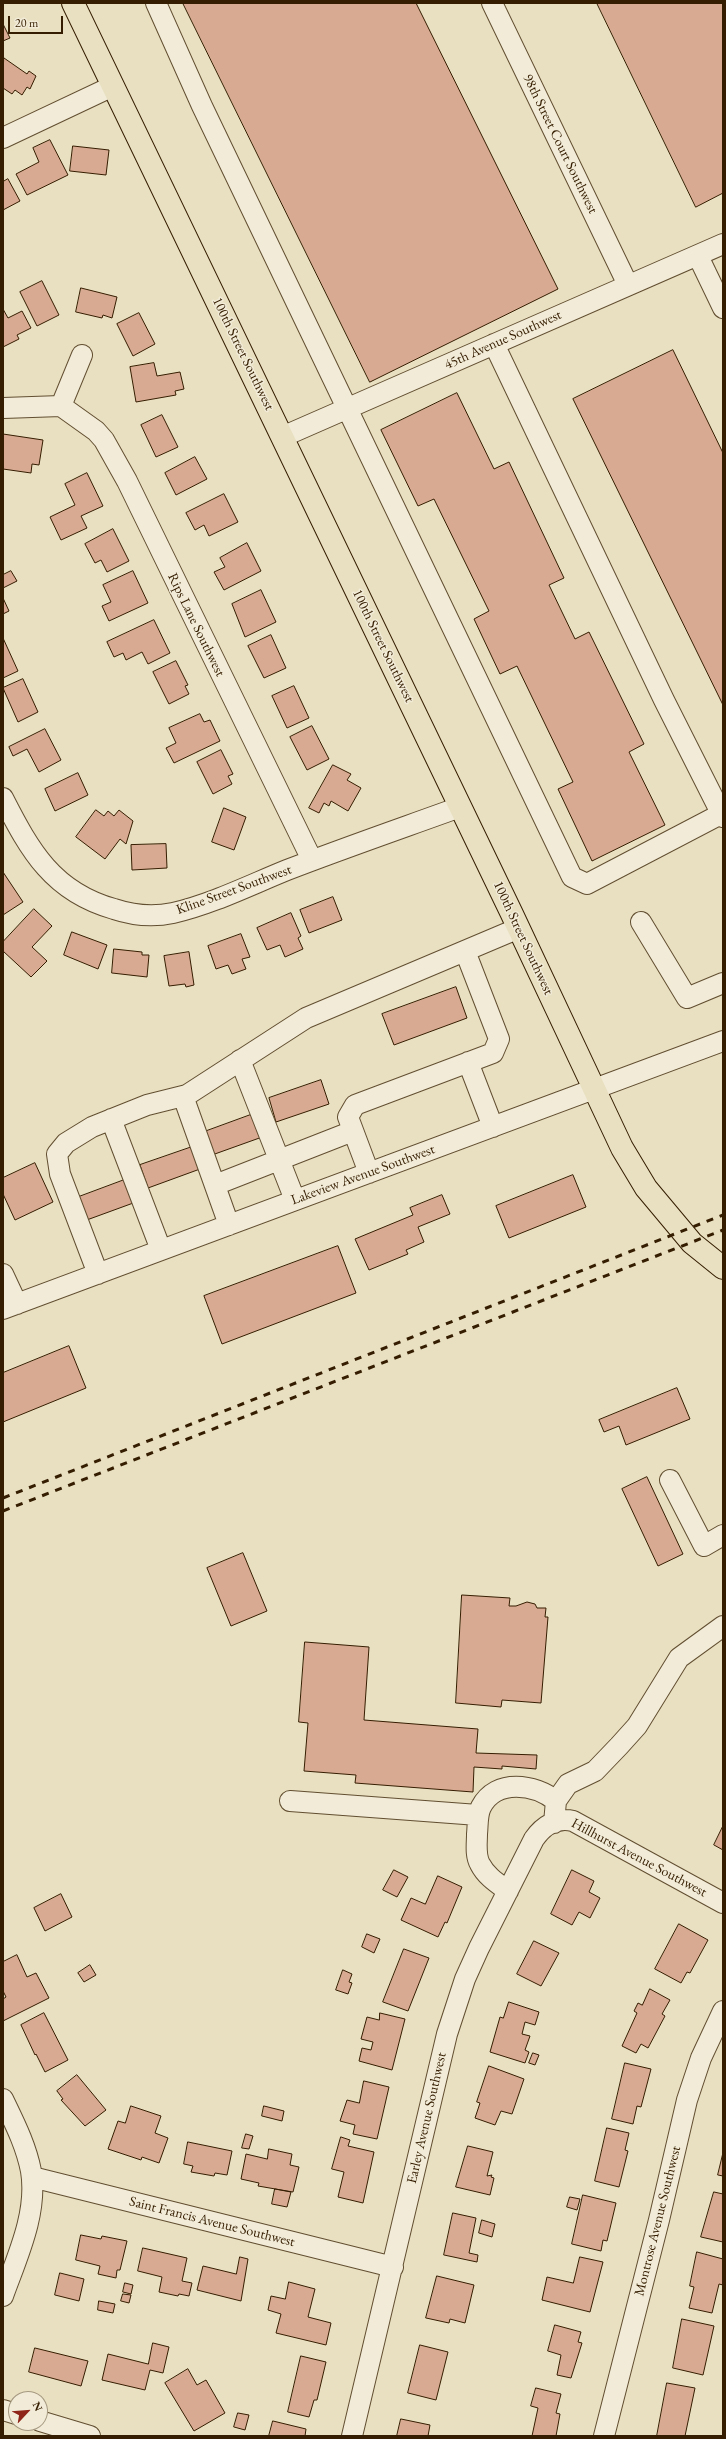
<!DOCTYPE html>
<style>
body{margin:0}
#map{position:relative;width:726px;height:2439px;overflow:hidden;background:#e9e0c1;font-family:"EB Garamond",serif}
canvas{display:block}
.frame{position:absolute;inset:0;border:4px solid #351d01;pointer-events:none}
.north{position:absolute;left:8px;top:2391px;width:40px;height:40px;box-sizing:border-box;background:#f1ebd7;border:1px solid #a69981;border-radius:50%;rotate:64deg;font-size:11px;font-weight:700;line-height:16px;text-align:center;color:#351d01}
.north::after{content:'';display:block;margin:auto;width:14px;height:18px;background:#8f2418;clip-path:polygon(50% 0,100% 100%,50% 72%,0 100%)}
.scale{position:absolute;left:8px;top:16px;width:55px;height:18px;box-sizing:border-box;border:2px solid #351d01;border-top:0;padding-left:5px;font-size:12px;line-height:14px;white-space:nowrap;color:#351d01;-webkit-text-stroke:3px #f1ebd7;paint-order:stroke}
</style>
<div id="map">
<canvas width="726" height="2439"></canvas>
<div class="frame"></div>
<div class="north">N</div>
<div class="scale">20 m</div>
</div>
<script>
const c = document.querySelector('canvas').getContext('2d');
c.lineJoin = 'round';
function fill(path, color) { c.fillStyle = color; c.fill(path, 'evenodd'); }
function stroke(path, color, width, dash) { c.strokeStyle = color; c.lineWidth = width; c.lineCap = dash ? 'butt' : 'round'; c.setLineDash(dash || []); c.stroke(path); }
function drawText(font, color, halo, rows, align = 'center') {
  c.font = font + ' "EB Garamond",serif'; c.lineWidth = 3; c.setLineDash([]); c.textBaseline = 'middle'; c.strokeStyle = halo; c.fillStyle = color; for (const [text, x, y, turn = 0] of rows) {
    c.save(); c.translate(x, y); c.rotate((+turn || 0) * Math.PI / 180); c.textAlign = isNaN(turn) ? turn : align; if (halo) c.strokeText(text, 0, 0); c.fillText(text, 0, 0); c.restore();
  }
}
const building = new Path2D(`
 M 183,3 L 416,3 L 558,289 L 370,382 Z
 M 597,3 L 723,3 L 723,193 L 696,207 Z
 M 3,24 L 10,38 L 3,41 Z
 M 4,58 L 27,74 L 29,71 L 36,76 L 30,89 L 27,87 L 22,95 L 15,90 L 12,94 L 3,88 Z
 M 50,140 L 68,175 L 27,195 L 16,174 L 39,162 L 33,148 Z
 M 73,146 L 109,150 L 106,175 L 70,171 Z
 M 8,179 L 20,201 L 3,210 L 3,182 Z
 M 42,281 L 59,315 L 37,326 L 20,292 Z
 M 81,288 L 117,297 L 112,318 L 103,315 L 102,318 L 76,312 Z
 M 3,309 L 8,318 L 22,311 L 31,328 L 17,335 L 19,339 L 3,347 Z
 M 139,313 L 155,344 L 133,356 L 117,324 Z
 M 673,350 L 723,453 L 723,705 L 573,399 Z
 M 154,363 L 157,376 L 180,372 L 184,389 L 175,391 L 176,395 L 136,402 L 130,367 Z
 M 457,393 L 494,469 L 509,462 L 564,578 L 549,585 L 575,639 L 589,632 L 644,744 L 629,752 L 665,825 L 592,861 L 558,789 L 573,782 L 517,666 L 500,674 L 474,619 L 489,611 L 434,499 L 418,506 L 381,430 Z
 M 162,415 L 178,447 L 156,457 L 141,425 Z
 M 3,434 L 43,440 L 39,465 L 32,464 L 31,473 L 3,469 Z
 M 195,457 L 207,479 L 176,495 L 165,473 Z
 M 87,473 L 103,506 L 81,516 L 87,528 L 61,540 L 50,517 L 75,505 L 65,484 Z
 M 224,494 L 238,522 L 209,536 L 204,525 L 195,530 L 186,513 Z
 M 113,529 L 129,561 L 107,572 L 101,560 L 95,563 L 85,544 Z
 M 247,543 L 261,571 L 224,590 L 214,572 L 225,567 L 220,558 Z
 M 11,571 L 17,581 L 3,588 L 3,575 Z
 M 133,571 L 148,603 L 109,621 L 102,606 L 111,602 L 103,585 Z
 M 261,590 L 276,622 L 245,637 L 232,604 Z
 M 3,598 L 9,611 L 3,614 Z
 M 154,620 L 170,653 L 148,664 L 142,652 L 126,660 L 123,653 L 114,657 L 107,642 Z
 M 271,635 L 286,668 L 264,678 L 248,646 Z
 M 3,638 L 18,671 L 3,678 Z
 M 176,661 L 188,685 L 185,686 L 189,694 L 169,704 L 153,672 Z
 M 23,679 L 38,712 L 18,722 L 3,688 Z
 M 294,686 L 309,718 L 287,728 L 272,696 Z
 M 200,714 L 204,722 L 210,720 L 220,741 L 174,763 L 166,748 L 176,743 L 169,728 Z
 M 312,726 L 329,759 L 307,770 L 290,737 Z
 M 45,729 L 61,760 L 39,772 L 27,749 L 13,756 L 9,747 Z
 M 221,750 L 233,774 L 228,776 L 232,784 L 213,794 L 197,762 Z
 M 333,765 L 351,774 L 347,780 L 361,788 L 348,811 L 331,801 L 329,806 L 324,803 L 319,813 L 309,808 Z
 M 78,773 L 88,795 L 55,811 L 45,789 Z
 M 224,808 L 246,817 L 234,850 L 212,842 Z
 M 96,810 L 104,816 L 108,811 L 114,816 L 119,810 L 133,821 L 126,844 L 120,839 L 105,859 L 76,837 Z
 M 166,844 L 167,868 L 132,870 L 131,845 Z
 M 3,872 L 23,902 L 3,915 Z
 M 333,897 L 342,920 L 309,933 L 300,910 Z
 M 34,909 L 52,926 L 32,947 L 47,961 L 31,977 L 3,951 L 3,942 Z
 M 291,913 L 301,936 L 298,938 L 303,949 L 285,957 L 280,945 L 267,950 L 257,928 Z
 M 72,932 L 107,945 L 98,969 L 64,955 Z
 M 241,934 L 250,957 L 242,959 L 246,969 L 232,974 L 228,965 L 216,969 L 208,946 Z
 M 114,949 L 142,952 L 142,955 L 149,955 L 147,977 L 112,973 Z
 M 189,952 L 194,985 L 186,987 L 185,984 L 169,986 L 164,956 Z
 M 456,987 L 467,1018 L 394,1045 L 382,1014 Z
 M 321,1080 L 329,1104 L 276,1122 L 269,1098 Z
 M 256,1113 L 265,1136 L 212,1155 L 204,1132 Z
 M 192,1147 L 200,1169 L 148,1188 L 140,1165 Z
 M 35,1163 L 53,1202 L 15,1220 L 3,1194 L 3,1178 Z
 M 573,1175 L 586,1207 L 509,1238 L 496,1206 Z
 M 127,1179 L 136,1202 L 84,1221 L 76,1198 Z
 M 442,1195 L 450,1214 L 418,1227 L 424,1242 L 406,1250 L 408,1254 L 369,1270 L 355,1239 L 413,1215 L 410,1208 Z
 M 338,1246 L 356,1293 L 222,1344 L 204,1296 Z
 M 69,1346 L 86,1388 L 3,1422 L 3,1373 Z
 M 677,1388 L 690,1419 L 626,1445 L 619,1426 L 604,1432 L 599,1420 Z
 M 647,1477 L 683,1554 L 658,1566 L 622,1489 Z
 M 243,1553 L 267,1611 L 231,1626 L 207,1568 Z
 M 462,1595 L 510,1598 L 509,1606 L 516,1606 L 527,1602 L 535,1604 L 537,1608 L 546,1608 L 545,1617 L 548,1617 L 541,1703 L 502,1700 L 501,1707 L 456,1703 Z
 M 305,1642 L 369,1647 L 364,1720 L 478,1729 L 476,1753 L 537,1755 L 536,1769 L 502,1766 L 502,1769 L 474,1767 L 473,1792 L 355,1783 L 356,1775 L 304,1771 L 308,1723 L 299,1722 Z
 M 723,1826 L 723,1850 L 714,1845 Z
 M 394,1870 L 408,1877 L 397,1897 L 383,1890 Z
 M 572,1870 L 594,1881 L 589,1892 L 600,1898 L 590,1918 L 579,1912 L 572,1925 L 551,1914 Z
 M 438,1876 L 462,1887 L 447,1923 L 445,1922 L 438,1937 L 401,1920 L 411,1898 L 425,1904 Z
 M 61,1894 L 72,1917 L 45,1931 L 34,1908 Z
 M 679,1924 L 708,1940 L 690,1973 L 687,1972 L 681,1983 L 655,1969 Z
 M 367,1934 L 380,1939 L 374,1953 L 362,1947 Z
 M 534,1941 L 559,1953 L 541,1986 L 517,1974 Z
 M 404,1949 L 429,1958 L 408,2011 L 383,2002 Z
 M 17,1955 L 27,1977 L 36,1973 L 49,1998 L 3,2021 L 3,1999 L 6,1997 L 3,1991 L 3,1962 Z
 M 90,1965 L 96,1975 L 84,1982 L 78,1973 Z
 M 343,1970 L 352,1974 L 349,1982 L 352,1983 L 348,1994 L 336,1990 Z
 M 650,1989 L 670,2000 L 662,2014 L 665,2016 L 648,2048 L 641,2044 L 636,2053 L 622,2046 L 637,2013 L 634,2011 L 638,2003 L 642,2005 Z
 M 509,2002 L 539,2012 L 535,2025 L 525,2022 L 522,2034 L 530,2036 L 525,2050 L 529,2052 L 525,2063 L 490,2052 L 500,2017 L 503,2018 Z
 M 44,2013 L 68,2060 L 45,2072 L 36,2054 L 35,2055 L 21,2025 Z
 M 380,2013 L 405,2019 L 392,2070 L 359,2061 L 362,2048 L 371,2050 L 373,2042 L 361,2039 L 367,2017 L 379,2020 Z
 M 533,2053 L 539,2055 L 535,2065 L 529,2063 Z
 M 625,2063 L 651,2069 L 641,2107 L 637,2106 L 633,2124 L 612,2119 Z
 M 489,2066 L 524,2079 L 512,2114 L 501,2111 L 495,2125 L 475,2118 L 480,2103 L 477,2102 Z
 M 77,2075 L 106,2110 L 85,2126 L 61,2100 L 63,2099 L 57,2091 Z
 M 364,2081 L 389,2087 L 377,2139 L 353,2134 L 355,2125 L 340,2121 L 347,2100 L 359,2103 Z
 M 131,2106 L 161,2116 L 155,2133 L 168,2138 L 159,2163 L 142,2157 L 141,2160 L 108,2149 L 118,2121 L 125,2123 Z
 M 264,2106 L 284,2111 L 282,2121 L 262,2116 Z
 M 607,2128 L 629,2133 L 625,2150 L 628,2151 L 619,2187 L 595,2181 Z
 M 246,2134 L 253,2136 L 249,2149 L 242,2148 Z
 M 341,2137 L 350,2140 L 348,2146 L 374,2152 L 363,2203 L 338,2197 L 344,2172 L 332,2169 Z
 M 188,2142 L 232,2151 L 227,2175 L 215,2173 L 214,2176 L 191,2172 L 193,2166 L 184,2164 Z
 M 468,2146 L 493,2152 L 487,2176 L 492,2175 L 491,2177 L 494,2178 L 490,2195 L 456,2187 Z
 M 269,2149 L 292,2154 L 290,2165 L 299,2167 L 293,2192 L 258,2186 L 259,2183 L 241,2179 L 246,2154 L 267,2159 Z
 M 723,2153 L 723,2176 L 718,2175 Z
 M 275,2189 L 291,2192 L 287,2207 L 272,2204 Z
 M 714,2192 L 723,2194 L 723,2242 L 701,2237 Z
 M 583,2195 L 616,2203 L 607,2241 L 603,2240 L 601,2251 L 572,2244 Z
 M 570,2197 L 580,2199 L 577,2210 L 567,2207 Z
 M 453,2213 L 476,2218 L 469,2253 L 478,2255 L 477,2262 L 444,2255 Z
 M 482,2220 L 495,2224 L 492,2237 L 479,2233 Z
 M 81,2235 L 101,2239 L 102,2236 L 127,2241 L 120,2270 L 117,2270 L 116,2278 L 98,2274 L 100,2266 L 76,2260 Z
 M 143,2248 L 187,2258 L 182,2281 L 192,2283 L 189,2296 L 179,2294 L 178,2296 L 159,2292 L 162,2277 L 138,2271 Z
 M 697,2252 L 723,2259 L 723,2285 L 719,2284 L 712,2313 L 689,2308 L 694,2287 L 690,2286 Z
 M 240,2257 L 248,2259 L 241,2301 L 197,2290 L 203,2266 L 236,2274 Z
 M 580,2257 L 603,2262 L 590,2312 L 542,2300 L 547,2277 L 573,2283 Z
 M 60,2273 L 84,2279 L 79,2301 L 55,2295 Z
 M 437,2276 L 474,2285 L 465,2323 L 450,2319 L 449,2323 L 426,2318 Z
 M 289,2282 L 315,2289 L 308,2317 L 331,2323 L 326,2345 L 276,2333 L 281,2314 L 268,2310 L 271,2296 L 285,2299 Z
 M 125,2283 L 133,2285 L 131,2294 L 123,2292 Z
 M 123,2294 L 131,2295 L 129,2303 L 121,2301 Z
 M 99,2301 L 115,2304 L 113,2313 L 98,2310 Z
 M 682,2319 L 714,2326 L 703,2375 L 673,2368 Z
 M 555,2325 L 581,2332 L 578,2342 L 582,2343 L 571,2378 L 557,2375 L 561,2355 L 548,2351 Z
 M 153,2343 L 169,2347 L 163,2373 L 150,2370 L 145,2390 L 102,2380 L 108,2354 L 148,2364 Z
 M 420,2345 L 448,2352 L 436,2400 L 408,2393 Z
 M 35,2348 L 88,2361 L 81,2386 L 29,2372 Z
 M 301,2356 L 326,2362 L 317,2400 L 314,2400 L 309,2417 L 288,2412 Z
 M 188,2369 L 197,2385 L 206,2380 L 225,2413 L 194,2431 L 165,2383 Z
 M 667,2383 L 695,2388 L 685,2436 L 657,2436 Z
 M 536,2388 L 561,2394 L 556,2413 L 560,2414 L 556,2436 L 532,2436 L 538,2408 L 531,2406 Z
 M 238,2413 L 249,2415 L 245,2430 L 234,2427 Z
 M 401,2419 L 430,2425 L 428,2436 L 397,2436 Z
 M 273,2421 L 306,2429 L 305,2436 L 269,2436 Z`);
fill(building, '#d8aa92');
stroke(building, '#351d01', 1);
const minor = new Path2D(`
 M 156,3 L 202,106 L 572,877 L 587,884 L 721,814
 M 492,3 L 628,285
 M 3,138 L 113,86
 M 698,256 L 723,308
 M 494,344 L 664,700 L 723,817
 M 61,406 L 82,355
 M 3,408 L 61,406 L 96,431 L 104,440 L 127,481 L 312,860
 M 282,437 L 723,244
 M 3,798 C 30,851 53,892 114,909 C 132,915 154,917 173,913 C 212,904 250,885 287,870 C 344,848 402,828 460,807
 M 641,922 L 687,998 L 723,983
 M 240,1060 L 295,1200
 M 468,1062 L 493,1127
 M 183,1096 L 229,1225
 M 111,1119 L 161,1250
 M 369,1173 L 348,1117 L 355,1105 L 493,1053 L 499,1039 L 465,951
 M 215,1185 L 353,1131
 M 3,1274 L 17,1304
 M 98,1274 L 60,1174 L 57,1154 L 66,1143 L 92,1127 L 147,1105 L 187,1095 L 306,1018 L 519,928
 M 3,1309 L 723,1041
 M 670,1480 L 704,1546 L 723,1535
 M 290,1801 L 478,1815
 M 554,1823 L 556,1801 L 568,1784 L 595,1771 L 619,1746 L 637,1726 L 679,1658 L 723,1626
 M 508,1891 C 497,1883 486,1876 480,1864 C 475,1855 477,1844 477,1834 C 478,1825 477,1815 481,1807 C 496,1778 535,1784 556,1801
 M 3,2099 C 14,2122 26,2145 31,2171 C 38,2213 17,2257 3,2296
 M 32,2177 L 393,2267
 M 3,2410 L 16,2414
 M 40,2421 L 90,2436
 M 352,2436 L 447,2034 L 465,1979 L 479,1948 L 534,1839 C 543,1826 557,1817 573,1821 L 723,1903
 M 604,2436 L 659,2220 L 687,2100 L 701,2058 L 723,2011`);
const major = new Path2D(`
 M 73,3 L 511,912 L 622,1148 L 646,1188 L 692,1243 L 723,1268`);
stroke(minor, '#624e31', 22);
stroke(major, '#351d01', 24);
stroke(minor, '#f1ebd7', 20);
stroke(major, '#e9e0c1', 22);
stroke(new Path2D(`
 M 3,1498 L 723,1215
 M 3,1511 L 723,1230`), '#351d01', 3, [7, 7]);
drawText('14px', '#351d01', '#f1ebd7', [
 ["98th Street Court Southwest",560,144,64],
 ["45th Avenue Southwest",503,340,-24],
 ["100th Street Southwest",243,354,64],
 ["Rips Lane Southwest",196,625,64],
 ["100th Street Southwest",383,646,64],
 ["Kline Street Southwest",234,890,-20],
 ["100th Street Southwest",523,938,65],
 ["Lakeview Avenue Southwest",363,1175,-20],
 ["Hillhurst Avenue Southwest",639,1858,28],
 ["Earley Avenue Southwest",427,2118,-77],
 ["Montrose Avenue Southwest",658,2221,-76],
 ["Saint Francis Avenue Southwest",212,2222,14]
]);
</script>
